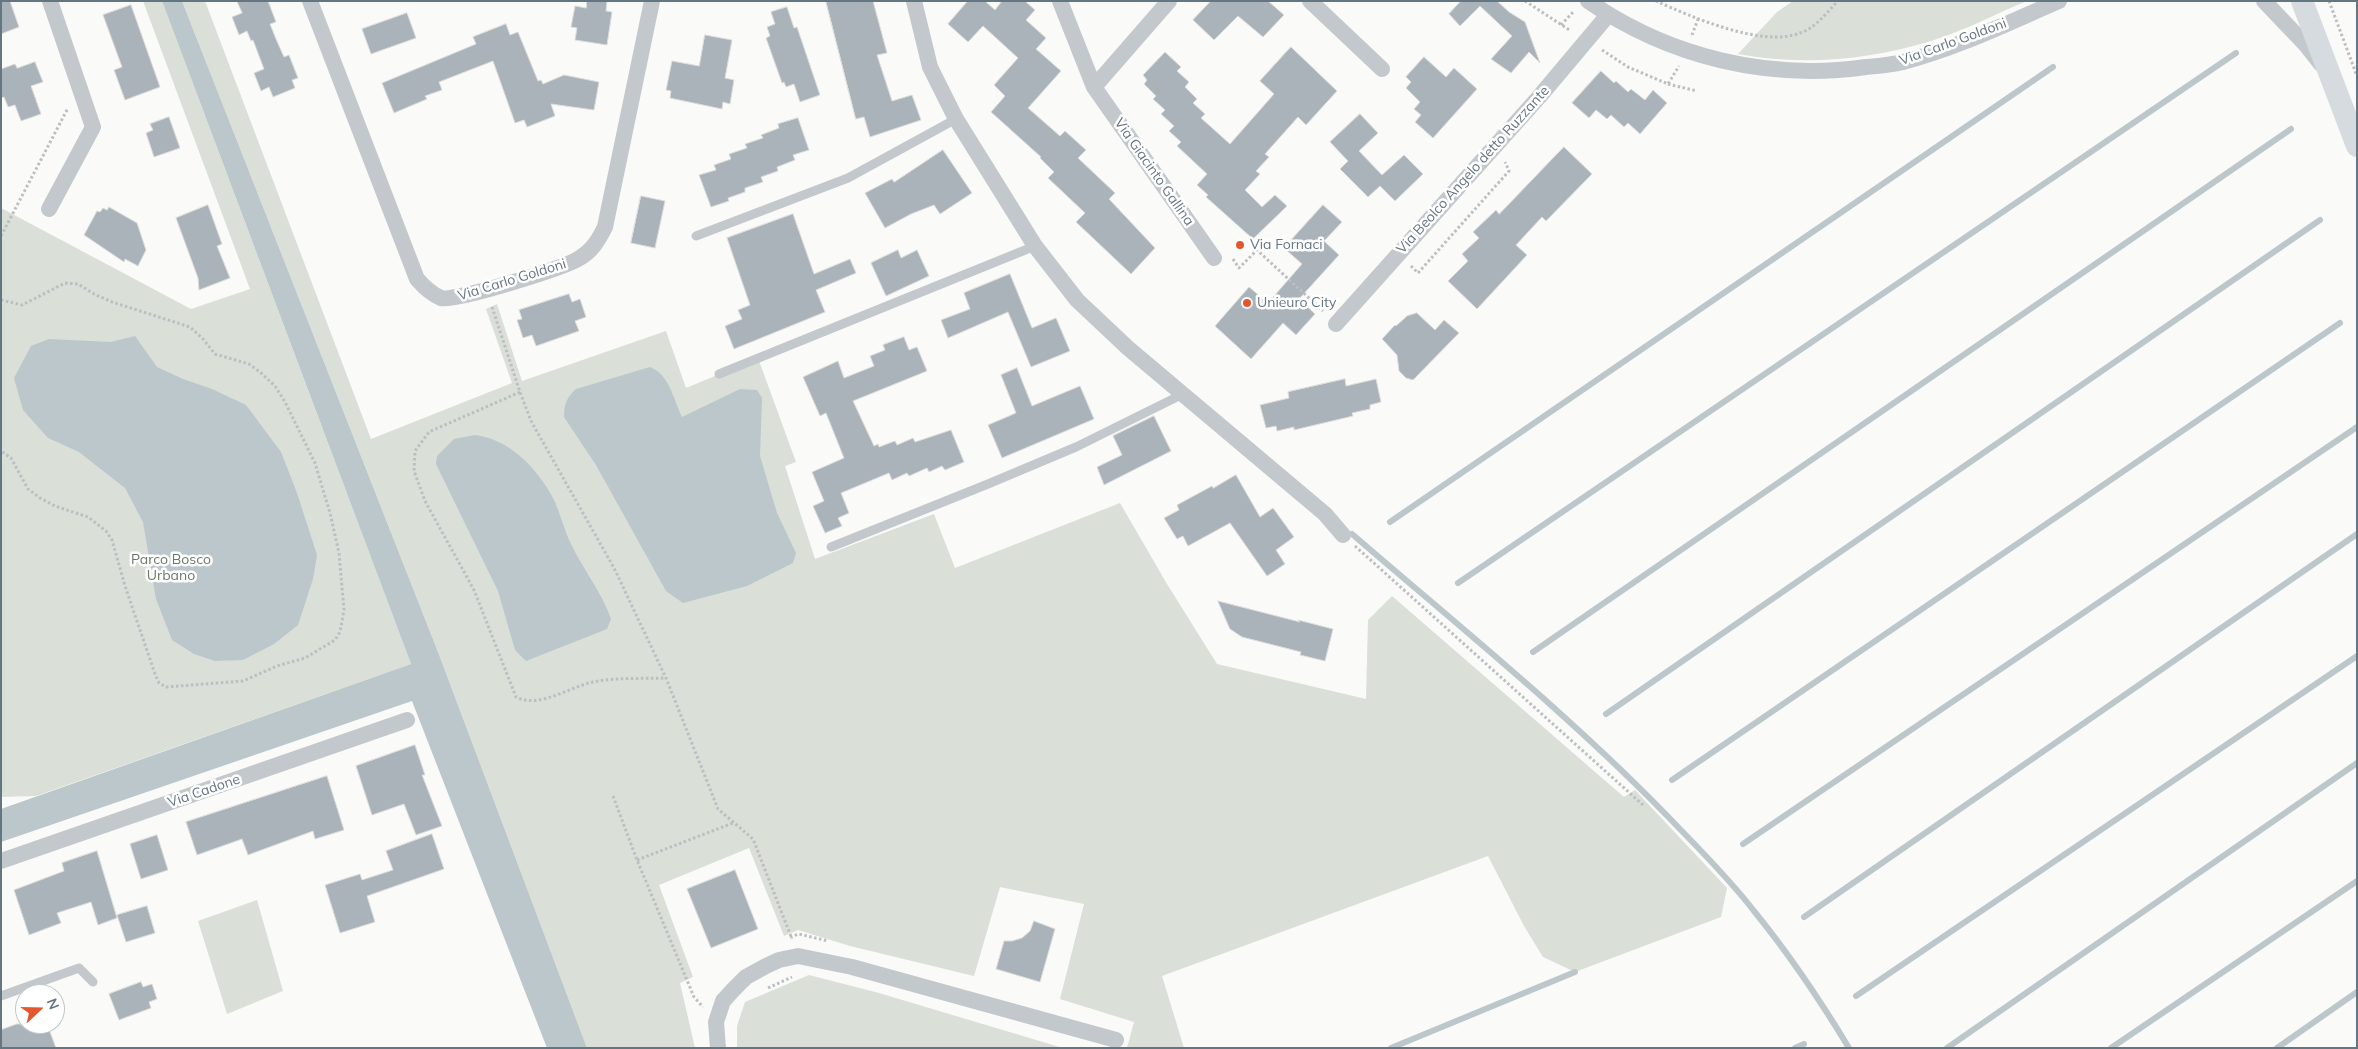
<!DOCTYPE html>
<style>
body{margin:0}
#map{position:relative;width:2358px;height:1049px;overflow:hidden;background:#fafaf8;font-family:Mulish,sans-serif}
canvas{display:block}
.frame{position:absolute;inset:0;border:2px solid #657683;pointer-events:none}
.north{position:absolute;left:15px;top:984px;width:50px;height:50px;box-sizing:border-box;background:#fff;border:1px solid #c1c8cd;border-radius:50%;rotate:69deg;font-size:14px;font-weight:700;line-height:20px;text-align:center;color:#657683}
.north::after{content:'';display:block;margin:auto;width:18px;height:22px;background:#e4572e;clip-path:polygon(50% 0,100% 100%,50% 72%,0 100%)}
</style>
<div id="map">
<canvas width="2358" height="1049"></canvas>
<div class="frame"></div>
<div class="north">N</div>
</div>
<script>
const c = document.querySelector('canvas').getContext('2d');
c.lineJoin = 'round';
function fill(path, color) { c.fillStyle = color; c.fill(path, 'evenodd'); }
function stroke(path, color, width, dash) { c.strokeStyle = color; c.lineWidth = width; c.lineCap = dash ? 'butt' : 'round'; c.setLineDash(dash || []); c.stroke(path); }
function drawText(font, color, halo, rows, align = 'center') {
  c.font = font + ' Mulish,sans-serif'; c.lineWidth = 5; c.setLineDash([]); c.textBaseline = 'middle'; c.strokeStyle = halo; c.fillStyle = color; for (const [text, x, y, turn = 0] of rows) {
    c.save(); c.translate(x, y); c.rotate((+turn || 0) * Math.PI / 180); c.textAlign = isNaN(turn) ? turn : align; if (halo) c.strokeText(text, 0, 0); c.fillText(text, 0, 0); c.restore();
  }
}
fill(new Path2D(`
 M 143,1 L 162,1 L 411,664 L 36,796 L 1,797 L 1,208 L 191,309 L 250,289 Z
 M 182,1 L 205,1 L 371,439 L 512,383 L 486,309 L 497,304 L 522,381 L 666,331 L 686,388 L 758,358 L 796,462 L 785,466 L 815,559 L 934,514 L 955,568 L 1120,503 L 1167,584 L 1217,664 L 1366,699 L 1368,620 L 1392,596 L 1624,797 L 1635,790 L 1727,888 L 1721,917 L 1575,972 L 1543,957 L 1524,926 L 1488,856 L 1162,976 L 1184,1048 L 1127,1048 L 1134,1022 L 1060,999 L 1084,904 L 1000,887 L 974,976 L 850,946 L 798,930 L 784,936 L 749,848 L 659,885 L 693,977 L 680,983 L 695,1048 L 587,1048 L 438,652 Z
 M 1793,1 L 2027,1 C 1995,14 1964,31 1931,41 C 1869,60 1802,66 1738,54 L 1777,12 Z
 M 257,900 L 283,991 L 227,1014 L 198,921 Z
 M 809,975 L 879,993 L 1063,1048 L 737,1048 L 737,1026 L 745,1002 Z`), '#dadfd7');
fill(new Path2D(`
 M 162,1 L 182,1 L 438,652 L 587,1048 L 547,1048 L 412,701 L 1,842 L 1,809 L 411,664 Z
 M 135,336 L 157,367 L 183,379 L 212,389 L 246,405 L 281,452 L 297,493 L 317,555 L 313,579 L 298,625 L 274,644 L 243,660 L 215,661 L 194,654 L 172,640 L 156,599 L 143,522 L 125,488 L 79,452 L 48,438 L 23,410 L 14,378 L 31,346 L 49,339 L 111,342 Z
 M 650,367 C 670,375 673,399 682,417 L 740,389 L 757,390 L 762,398 L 760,456 L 777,513 L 796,553 L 793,563 L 747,586 L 683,603 L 666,591 L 596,465 L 564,417 C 564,404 567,397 576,389 Z
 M 475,435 C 507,439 533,464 549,491 C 560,508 563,530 573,548 C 585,572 602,593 611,619 L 607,629 L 526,661 L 515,650 L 498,591 L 436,464 L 437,456 L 454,439 Z`), '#bbc7cb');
stroke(new Path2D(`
 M 1390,522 L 2053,67
 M 1352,534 C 1462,629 1577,721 1678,827 C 1704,854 1731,881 1754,911 C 1789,954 1820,1000 1849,1048
 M 1458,583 L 2236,53
 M 1533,652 L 2291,129
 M 1606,714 L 2320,220
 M 1672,780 L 2340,323
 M 1743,844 L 2357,427
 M 1804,917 L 2357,534
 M 1856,996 L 2357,656
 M 1391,1048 L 1575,972
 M 1795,1048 L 1804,1044
 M 1947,1048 L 2357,763
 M 2111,1048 L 2357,881
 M 2277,1048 L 2357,992`), '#bbc7cb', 6);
const building = new Path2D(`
 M 1,1 L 10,1 L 19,27 L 1,34 Z
 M 237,1 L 268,1 L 276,22 L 270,24 L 276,39 L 284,57 L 289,55 L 298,78 L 292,80 L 295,88 L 273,97 L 269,87 L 261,91 L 254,73 L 264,69 L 253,40 L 251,41 L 247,31 L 239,35 L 232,17 L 242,13 Z
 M 587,1 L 607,1 L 606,11 L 612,12 L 607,45 L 575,40 L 577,28 L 571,27 L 575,6 L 586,8 Z
 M 826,1 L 873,1 L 887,53 L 877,55 L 892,101 L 912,95 L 921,120 L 870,137 L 864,117 L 856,119 Z
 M 968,1 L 985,1 L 995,10 L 1002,1 L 1025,1 L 1035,10 L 1026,20 L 1046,38 L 1036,49 L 1061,71 L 1028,108 L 1060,136 L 1065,131 L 1086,150 L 1078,158 L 1115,193 L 1109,199 L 1155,248 L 1131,274 L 1076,222 L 1085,213 L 1048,178 L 1054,172 L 1040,158 L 1041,157 L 991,112 L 1005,96 L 994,85 L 1018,58 L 983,26 L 968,42 L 948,24 Z
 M 1211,1 L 1268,1 L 1284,15 L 1263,37 L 1238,16 L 1214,40 L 1193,20 Z
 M 1461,1 L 1497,1 L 1509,12 L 1525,22 L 1540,63 L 1529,52 L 1511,73 L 1491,59 L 1512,36 L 1480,6 L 1460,26 L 1449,14 Z
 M 131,5 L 160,87 L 125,100 L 114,70 L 122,67 L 103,15 Z
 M 787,7 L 794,28 L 797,27 L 820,95 L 800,102 L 794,84 L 786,87 L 784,82 L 782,83 L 766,38 L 770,36 L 767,27 L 775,24 L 771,12 Z
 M 407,13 L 416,38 L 371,54 L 362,29 Z
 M 506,24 L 510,35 L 518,32 L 538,81 L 541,80 L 543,84 L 564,75 L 599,82 L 594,110 L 551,104 L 555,116 L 527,127 L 524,120 L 515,123 L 493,61 L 439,82 L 442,90 L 425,96 L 427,99 L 394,113 L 382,83 L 476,44 L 473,37 Z
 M 705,35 L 732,40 L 725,78 L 734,80 L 730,104 L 723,102 L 722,109 L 670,98 L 671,91 L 666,90 L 672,61 L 699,66 Z
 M 1291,47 L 1337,91 L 1306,125 L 1298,117 L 1265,154 L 1269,157 L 1256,171 L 1260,174 L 1245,190 L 1262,207 L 1275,195 L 1287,206 L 1253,239 L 1206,197 L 1208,195 L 1197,185 L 1207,174 L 1177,146 L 1181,142 L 1169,131 L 1174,126 L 1161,114 L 1165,110 L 1153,99 L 1156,96 L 1144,84 L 1147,80 L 1143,75 L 1165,52 L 1181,67 L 1177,71 L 1189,82 L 1185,87 L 1197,99 L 1193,103 L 1205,114 L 1201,118 L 1230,144 L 1274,94 L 1260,81 Z
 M 1424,57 L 1446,77 L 1454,68 L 1477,89 L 1433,138 L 1415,122 L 1421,115 L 1414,109 L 1420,102 L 1406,88 L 1411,82 L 1406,77 Z
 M 35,62 L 43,82 L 31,86 L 41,114 L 21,121 L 15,105 L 8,107 L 4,97 L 1,98 L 1,69 L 15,64 L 17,68 Z
 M 1601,71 L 1614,83 L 1616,81 L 1628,92 L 1631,89 L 1645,100 L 1653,90 L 1667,103 L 1640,134 L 1628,123 L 1624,127 L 1611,115 L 1607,119 L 1596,110 L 1589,118 L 1572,103 Z
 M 1360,114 L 1378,133 L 1359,151 L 1382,175 L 1404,155 L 1423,174 L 1395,201 L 1380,186 L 1368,197 L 1340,169 L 1348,161 L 1330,142 Z
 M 169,117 L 180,148 L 154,157 L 146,133 L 153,130 L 150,124 Z
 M 798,118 L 809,150 L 793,155 L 795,160 L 777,167 L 778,171 L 761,177 L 763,182 L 745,188 L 745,192 L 728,198 L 729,201 L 711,207 L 699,175 L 716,170 L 714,165 L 731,159 L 729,154 L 747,148 L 745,144 L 763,138 L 761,135 L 779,128 L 778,124 Z
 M 1564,147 L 1592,174 L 1546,221 L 1542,217 L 1516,245 L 1527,255 L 1477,309 L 1448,281 L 1468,261 L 1462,254 L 1479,238 L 1473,232 L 1496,210 L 1499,214 Z
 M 943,150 L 972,193 L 940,214 L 934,205 L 911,214 L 885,228 L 865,193 L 892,179 L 894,182 Z
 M 641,196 L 665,201 L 655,248 L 631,243 Z
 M 208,205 L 222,244 L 217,246 L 230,278 L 199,290 L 198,278 L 176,218 Z
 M 1323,205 L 1342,222 L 1324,241 L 1339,255 L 1299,299 L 1315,314 L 1296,335 L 1283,323 L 1251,359 L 1215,326 L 1249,287 L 1268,303 L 1302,264 L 1284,248 Z
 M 109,207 L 137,223 L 146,250 L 138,266 L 125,259 L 124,262 L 84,235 L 97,211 L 100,212 L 103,208 L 107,210 Z
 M 793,214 L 814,274 L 850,259 L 856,273 L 816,290 L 825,312 L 734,349 L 725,326 L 742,319 L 738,310 L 750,305 L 727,238 Z
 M 898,250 L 901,258 L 917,250 L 929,276 L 886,296 L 871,263 Z
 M 1010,274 L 1032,328 L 1056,318 L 1070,351 L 1031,367 L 1008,312 L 948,338 L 941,320 L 970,309 L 964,293 Z
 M 569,294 L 572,302 L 580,299 L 586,317 L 575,321 L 579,331 L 536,346 L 532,335 L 523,338 L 517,320 L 522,319 L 519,310 Z
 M 1417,313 L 1435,330 L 1444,320 L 1459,333 L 1413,380 L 1406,378 L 1399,371 L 1397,355 L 1382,339 L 1395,325 L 1396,326 L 1407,316 Z
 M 904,337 L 909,350 L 917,347 L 927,371 L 853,401 L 874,446 L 878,444 L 879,447 L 895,441 L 897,445 L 913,438 L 915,442 L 951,430 L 964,462 L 945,470 L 942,466 L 929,472 L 927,468 L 909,476 L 907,473 L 892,480 L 889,473 L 841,493 L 849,513 L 838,518 L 842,526 L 825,533 L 813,506 L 824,501 L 812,472 L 844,458 L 826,413 L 820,416 L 803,377 L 838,361 L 844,378 L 874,366 L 870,356 L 885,350 L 883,345 Z
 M 1017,368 L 1032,406 L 1080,386 L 1094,419 L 1002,458 L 988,425 L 1016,413 L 1001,375 Z
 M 1345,379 L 1346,386 L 1376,379 L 1381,402 L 1370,405 L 1370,409 L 1352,413 L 1353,416 L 1294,430 L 1294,427 L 1277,431 L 1276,426 L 1266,428 L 1260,405 L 1289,398 L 1288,392 Z
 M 1154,416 L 1171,451 L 1104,485 L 1097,467 L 1122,455 L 1113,436 Z
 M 1236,475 L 1260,517 L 1273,508 L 1294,537 L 1276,550 L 1285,564 L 1267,576 L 1230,523 L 1188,546 L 1183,536 L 1177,539 L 1164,518 L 1179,510 L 1177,505 L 1212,486 L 1213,488 Z
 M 1218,601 L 1300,622 L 1298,620 L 1333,629 L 1325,661 L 1300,655 L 1301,652 L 1242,637 L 1230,629 Z
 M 415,745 L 425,775 L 422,775 L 442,826 L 416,835 L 404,804 L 372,815 L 356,766 Z
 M 327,776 L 344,830 L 315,839 L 313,831 L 248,855 L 242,839 L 197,855 L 186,822 Z
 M 432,834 L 444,869 L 367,896 L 375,922 L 340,933 L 325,885 L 360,874 L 362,880 L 393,870 L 386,851 Z
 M 157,835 L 168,870 L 141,879 L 130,844 Z
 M 97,851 L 117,918 L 98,925 L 91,902 L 57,913 L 61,923 L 29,935 L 14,890 L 64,871 L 62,863 Z
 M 735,870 L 758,929 L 711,948 L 687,889 Z
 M 147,906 L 155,933 L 126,942 L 117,915 Z
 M 1034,921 L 1055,929 L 1040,982 L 996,969 L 1004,941 L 1012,941 L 1022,938 L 1030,931 Z
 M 141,982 L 143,987 L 152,984 L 157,999 L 149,1002 L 151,1008 L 119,1020 L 109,994 Z
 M 17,1024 L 47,1024 L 56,1048 L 1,1048 L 1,1030 Z`);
fill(building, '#aab3b9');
stroke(building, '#dcdcda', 1);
stroke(new Path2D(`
 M 1525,1 L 1571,31
 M 1656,1 C 1692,17 1762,48 1800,33 C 1816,28 1827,12 1838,1
 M 2329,1 L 2357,76
 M 1561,25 L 1574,11
 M 1692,35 L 1698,19
 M 1602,50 L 1628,67 L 1668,84 L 1679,66
 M 1668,84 L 1697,91
 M 1,236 L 68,108
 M 1233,259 L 1239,268 L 1257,250 L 1323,311
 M 1411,266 L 1418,273 L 1509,171 L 1505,162
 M 1,300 L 22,305 L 65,283 L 78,284 L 94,294 L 112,302 L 190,327 L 203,339 L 215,354 L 249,364 L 260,372 L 275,386 L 285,402 L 315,463 L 330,513 L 339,553 L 344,610 L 340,632 L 335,640 L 305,658 L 277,666 L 243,681 L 166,687 L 159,683 L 155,674 L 125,586 L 112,540 L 106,531 L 88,517 L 55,506 L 40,498 L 28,489 L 11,458 L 1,451
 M 492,307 L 520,392 L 531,421 L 614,568 L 666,678 L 718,809 L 753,839 L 792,939
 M 520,392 L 429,432 L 415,451 L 414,471 L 425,501 L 474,590 L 516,697 C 539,709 569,687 593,682 C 616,677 642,679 666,678
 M 1355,546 L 1643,805
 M 613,796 L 637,860 L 694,997 L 703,1007
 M 637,860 L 733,823
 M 790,937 L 799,934 L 828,941
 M 768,988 L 792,977`), '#bbbfc2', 3, [2.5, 2.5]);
stroke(new Path2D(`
 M 696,236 L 848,178 L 956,119
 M 719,374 L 1035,246
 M 831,547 L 988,484 L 1076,447 L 1183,394
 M 1,996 L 79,968 L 93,982`), '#c3c8cc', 9);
stroke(new Path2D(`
 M 310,1 L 417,279 C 424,287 431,294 441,298 C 455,302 563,268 578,259 C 592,251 598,241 605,227 L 652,1
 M 914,1 L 930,67 L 956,119 L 1035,246 L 1077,300 L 1128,348 L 1325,514 L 1343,535
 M 1060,1 L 1094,87 L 1214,258
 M 1310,1 L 1382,69
 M 1588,1 C 1669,57 1768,81 1866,67 C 1878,66 1891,65 1903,62 C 1957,48 2008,23 2059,1
 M 2264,1 L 2306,45 L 2321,64
 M 1094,87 L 1169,1
 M 49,209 L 93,127 L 50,1
 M 1336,324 L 1539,97 L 1608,15
 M 1,861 L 407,720
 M 718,1048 L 716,1022 L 723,1001 L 733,990 L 746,977 L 766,966 L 779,960 L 798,956 L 852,967 L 1116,1040`), '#c3c8cc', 16);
stroke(new Path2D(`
 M 2302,1 L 2357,146`), '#d6dbdf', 22);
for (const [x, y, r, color] of [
 [1240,245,5,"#e4572e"],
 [1247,303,5,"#e4572e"]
]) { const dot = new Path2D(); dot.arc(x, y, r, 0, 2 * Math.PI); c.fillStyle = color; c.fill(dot); stroke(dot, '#fff', 2); }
drawText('14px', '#657683', '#fff', [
 ["Via Carlo Goldoni",1953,42,-20],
 ["Via Beolco Angelo detto Ruzzante",1473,170,-48],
 ["Via Giacinto Gallina",1154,172,55],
 ["Via Carlo Goldoni",512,280,-17],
 ["Via Cadone",204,791,-19]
]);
drawText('14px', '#657683', '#fff', [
 ["Via Fornaci",1250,245],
 ["Unieuro City",1257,303]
], 'left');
drawText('14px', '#687a64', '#fff', [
 ["Parco Bosco",171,560],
 ["Urbano",171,576]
]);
</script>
